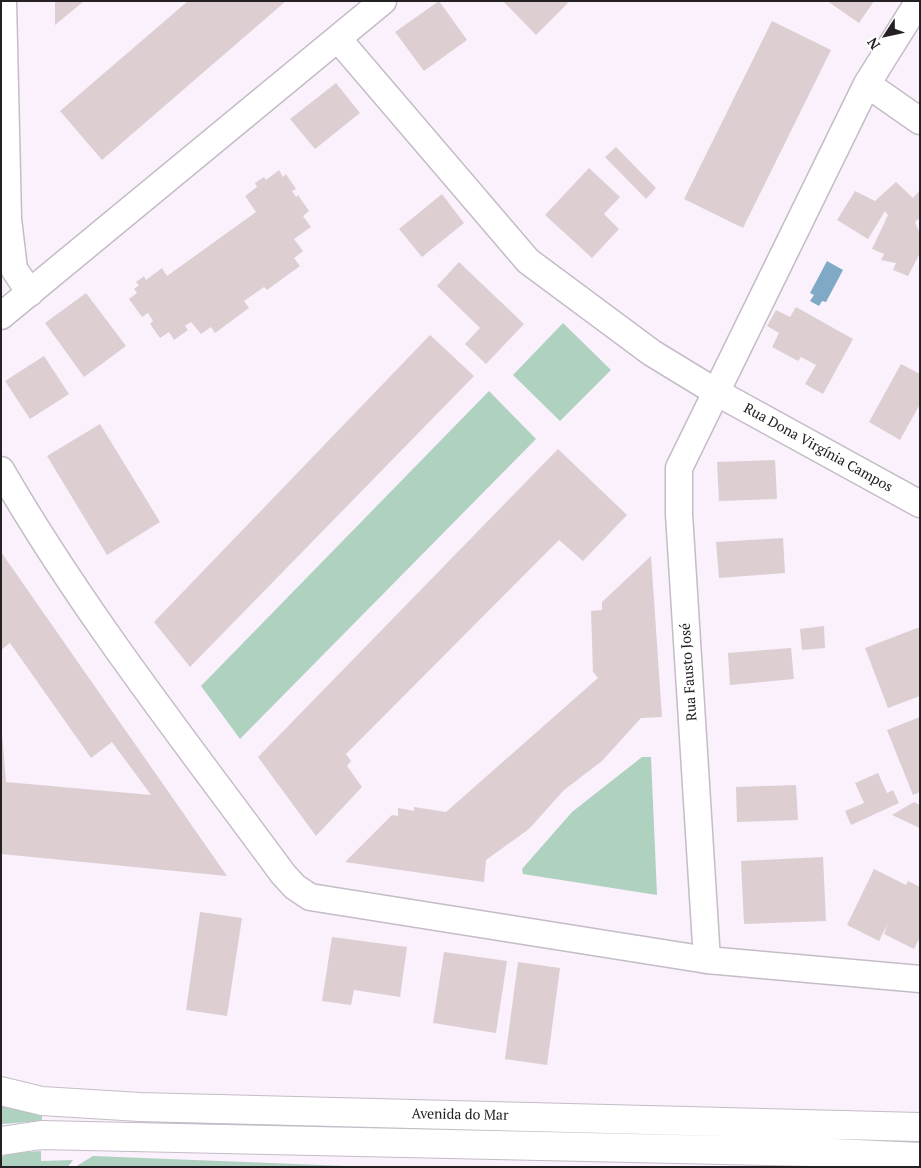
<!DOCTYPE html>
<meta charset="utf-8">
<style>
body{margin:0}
#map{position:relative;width:921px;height:1168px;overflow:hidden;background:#faf1fc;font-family:"PT Serif",serif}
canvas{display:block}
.frame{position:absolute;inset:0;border:2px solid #242024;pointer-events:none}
.north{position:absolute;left:861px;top:10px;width:50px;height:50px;-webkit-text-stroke:4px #fff;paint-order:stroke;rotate:235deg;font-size:14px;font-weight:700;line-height:20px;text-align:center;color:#242024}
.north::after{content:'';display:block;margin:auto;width:18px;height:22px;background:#242024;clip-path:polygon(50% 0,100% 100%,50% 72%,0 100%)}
</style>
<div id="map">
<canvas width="921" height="1168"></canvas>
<div class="frame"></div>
<div class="north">N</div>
</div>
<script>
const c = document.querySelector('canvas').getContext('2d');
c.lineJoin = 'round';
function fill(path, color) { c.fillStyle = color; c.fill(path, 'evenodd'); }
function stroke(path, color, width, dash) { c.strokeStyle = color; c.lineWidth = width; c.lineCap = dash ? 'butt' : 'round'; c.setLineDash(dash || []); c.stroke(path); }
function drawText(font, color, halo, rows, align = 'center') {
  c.font = font + ' "PT Serif",serif'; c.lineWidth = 4.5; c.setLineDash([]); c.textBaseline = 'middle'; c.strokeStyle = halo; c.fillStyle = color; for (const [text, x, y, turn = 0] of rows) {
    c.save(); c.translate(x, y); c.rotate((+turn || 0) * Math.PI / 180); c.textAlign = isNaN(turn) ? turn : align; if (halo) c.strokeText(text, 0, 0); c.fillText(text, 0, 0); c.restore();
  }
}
fill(new Path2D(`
 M 563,323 L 611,370 L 560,421 L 513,375 Z
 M 489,391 L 536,439 L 240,739 L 201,686 Z
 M 642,757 L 651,757 L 657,895 L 523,874 L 522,869 L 572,812 Z
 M 1,1105 L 42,1116 L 42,1121 L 1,1124 Z
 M 41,1151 L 41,1161 L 73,1160 L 68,1167 L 1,1167 L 1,1157 L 12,1153 Z
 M 93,1156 L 371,1167 L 75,1167 Z`), '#afd1c0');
fill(new Path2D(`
 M 827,261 L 843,270 L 826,302 L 822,301 L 819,306 L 810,301 L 814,295 L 810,293 Z`), '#7fa9c5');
fill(new Path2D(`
 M 55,1 L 84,1 L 55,25 Z
 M 188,1 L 286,1 L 102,160 L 60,111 Z
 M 439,1 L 467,40 L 424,71 L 395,32 Z
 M 503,1 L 566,1 L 568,3 L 536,35 Z
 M 827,1 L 874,1 L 859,23 Z
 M 772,21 L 831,50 L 743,228 L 684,199 Z
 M 336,83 L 360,113 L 315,149 L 290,119 Z
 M 616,147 L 656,188 L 646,199 L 605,157 Z
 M 589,168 L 620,197 L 604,214 L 619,229 L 592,258 L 545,215 Z
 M 279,170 L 283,177 L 286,174 L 296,189 L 292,191 L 296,197 L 298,195 L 309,211 L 303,216 L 311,227 L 294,239 L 303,251 L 294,258 L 300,266 L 267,290 L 264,287 L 244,301 L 249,308 L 215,333 L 211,327 L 201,334 L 191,322 L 185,326 L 188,330 L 174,340 L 169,332 L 160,338 L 150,324 L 153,321 L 148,313 L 142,317 L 129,299 L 137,293 L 134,289 L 139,285 L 136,282 L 144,276 L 146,280 L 162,268 L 167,276 L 256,212 L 245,196 L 257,187 L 255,183 L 264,177 L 266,180 Z
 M 896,182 L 913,198 L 920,190 L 920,218 L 915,222 L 920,234 L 920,253 L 908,276 L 893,270 L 896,263 L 881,260 L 884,254 L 872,249 L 888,215 L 885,211 L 868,239 L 837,220 L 855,191 L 875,201 Z
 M 442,194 L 464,223 L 422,257 L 399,229 Z
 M 459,262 L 524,324 L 486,364 L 465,344 L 480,328 L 437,286 Z
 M 86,293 L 126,346 L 84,377 L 45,323 Z
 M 796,307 L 853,339 L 823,394 L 805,384 L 816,365 L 801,357 L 798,361 L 772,347 L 779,333 L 767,326 L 776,310 L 790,317 Z
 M 430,335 L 474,376 L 190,667 L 154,622 Z
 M 44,356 L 69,394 L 30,419 L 5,381 Z
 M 901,364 L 920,374 L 920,404 L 900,440 L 869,422 Z
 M 100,424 L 160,522 L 107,555 L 47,456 Z
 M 558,449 L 627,515 L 583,561 L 559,540 L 346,754 L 351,761 L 347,766 L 362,787 L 316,836 L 258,757 Z
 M 775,460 L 777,499 L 719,501 L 717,462 Z
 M 783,538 L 785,573 L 719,578 L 716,542 Z
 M 1,552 L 172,797 L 227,876 L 1,854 L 1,721 L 6,782 L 151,795 L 112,742 L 91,758 L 10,643 L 1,650 Z
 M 651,556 L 662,717 L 641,718 L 602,761 L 564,790 L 529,829 L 486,860 L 484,882 L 345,862 L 392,815 L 398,816 L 398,808 L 414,811 L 414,807 L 446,812 L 598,678 L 593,672 L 591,611 L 602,610 L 602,602 Z
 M 824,626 L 825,648 L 802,650 L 800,629 Z
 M 920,627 L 920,696 L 888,708 L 865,648 Z
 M 791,648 L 794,679 L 730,685 L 728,653 Z
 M 920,717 L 920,792 L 913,795 L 887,730 Z
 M 878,773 L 887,793 L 893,790 L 899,803 L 851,825 L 845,811 L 864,803 L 855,783 Z
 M 796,785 L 798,820 L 737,822 L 736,787 Z
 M 914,802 L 920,805 L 920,828 L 892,815 Z
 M 823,857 L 826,921 L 744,924 L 741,861 Z
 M 874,869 L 906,885 L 908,881 L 920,887 L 920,937 L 914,949 L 884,934 L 888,923 L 879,941 L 847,925 Z
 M 200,912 L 242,918 L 227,1016 L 186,1010 Z
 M 332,937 L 407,947 L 400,997 L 354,990 L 351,1005 L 322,1001 Z
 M 444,952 L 507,961 L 496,1033 L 433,1023 Z
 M 518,962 L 560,968 L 547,1065 L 505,1059 Z`), '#ddced2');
const minor = new Path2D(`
 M 3,1 L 8,219 L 14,269 L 30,293
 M 339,40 L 528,261 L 652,353 L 716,392 L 920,504
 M 867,84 L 920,121
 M 1,316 L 383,1
 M 1,470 C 83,612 186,742 283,874 L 295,887 L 310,897 L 707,960 L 920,979
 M 707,960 L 679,514 L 679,468 L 867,84 L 919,1`);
const major = new Path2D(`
 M 1,1091 L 42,1101 L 140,1107 L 920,1127
 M 1,1141 L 41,1135 L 813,1152 L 920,1157`);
stroke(minor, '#c4bcc6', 29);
stroke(major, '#c4bcc6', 30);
stroke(minor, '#fff', 26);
stroke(major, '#fff', 28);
drawText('14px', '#242024', '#fff', [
 ["Rua Dona Virgínia Campos",818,448,29],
 ["Rua Fausto José",689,672,-94],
 ["Avenida do Mar",460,1115,1]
]);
</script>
